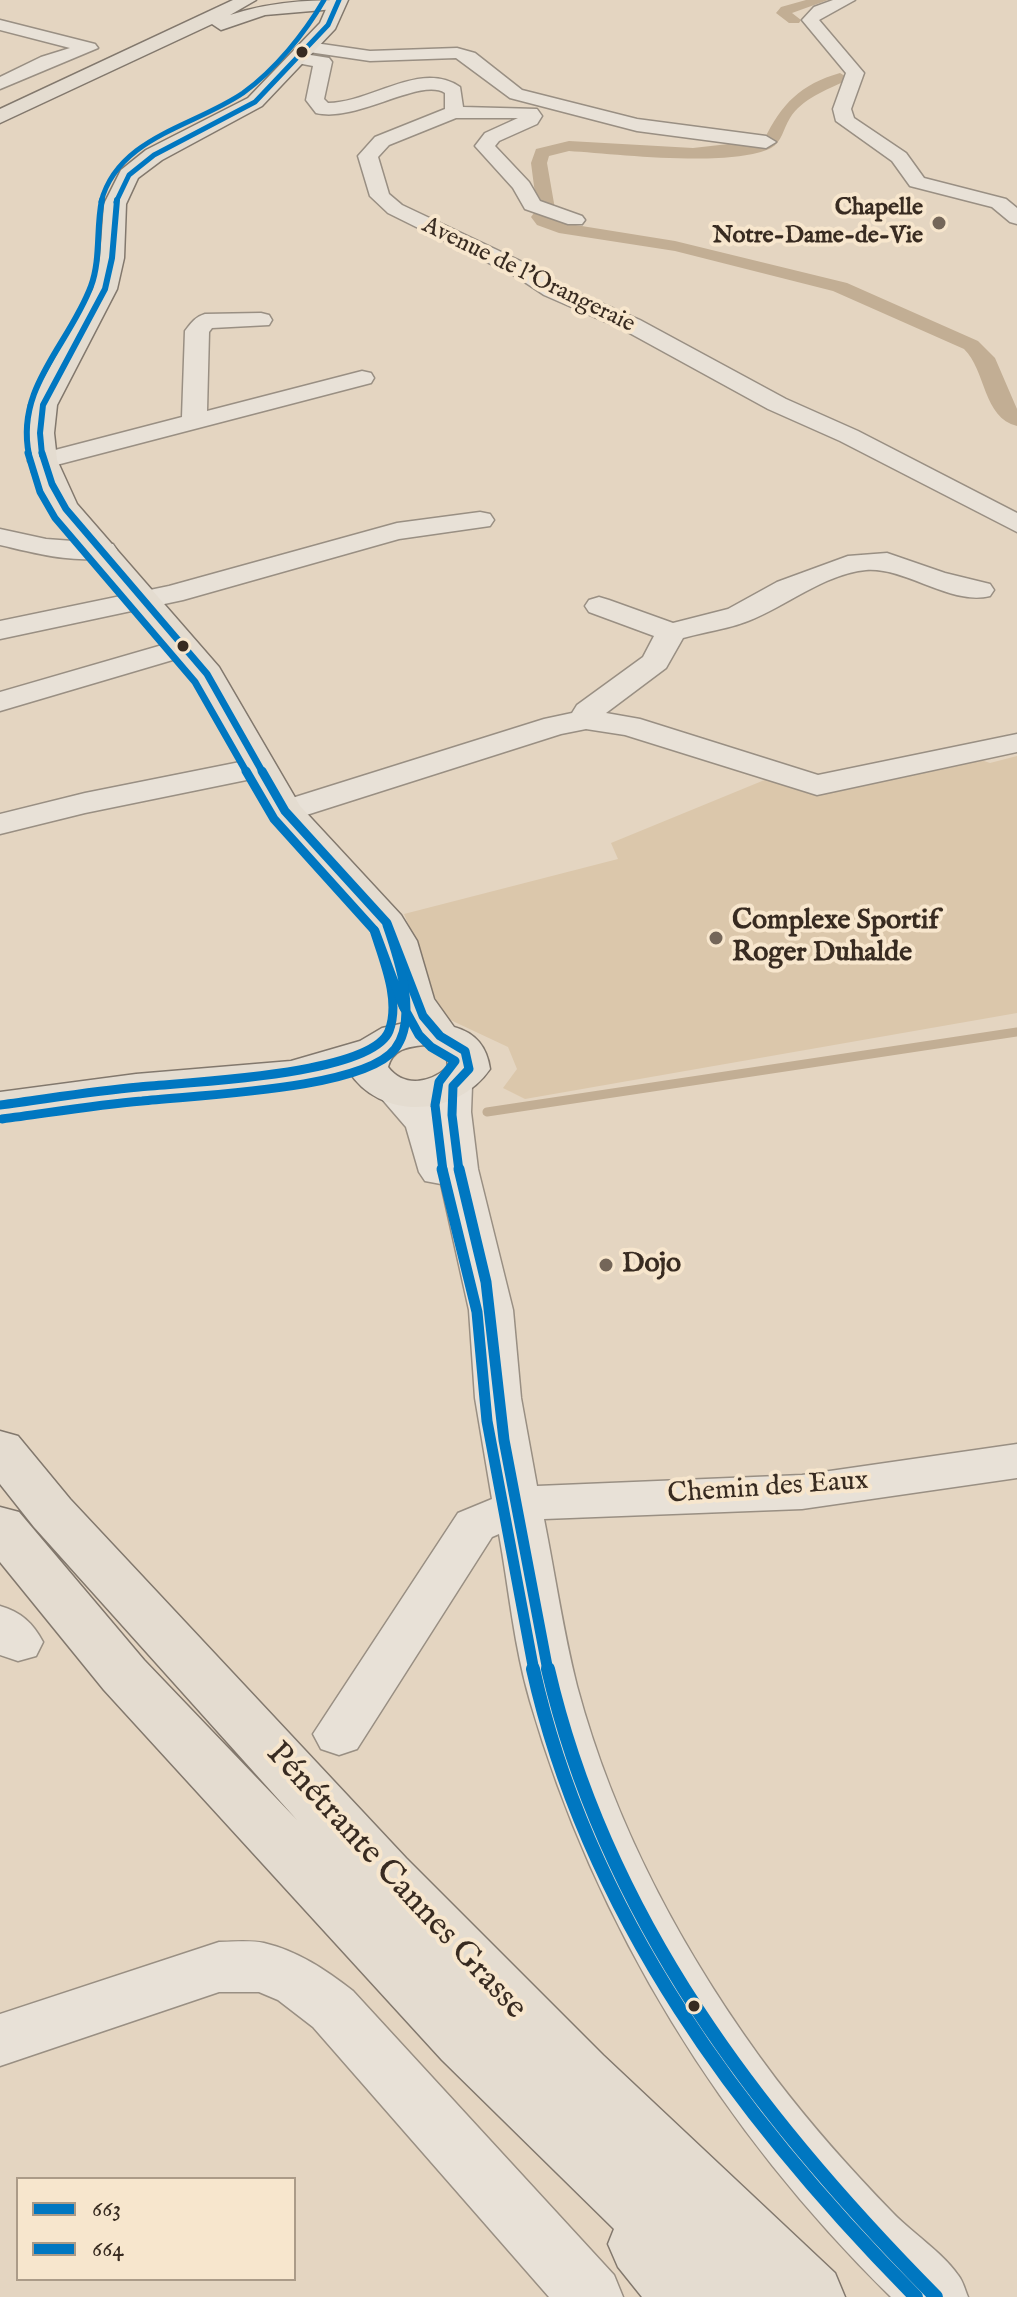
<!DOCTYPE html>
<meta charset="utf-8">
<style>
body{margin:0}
#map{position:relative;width:1017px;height:2297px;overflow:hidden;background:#e4d5c1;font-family:"IM FELL English",serif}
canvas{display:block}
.legend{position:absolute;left:16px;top:2177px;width:280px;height:104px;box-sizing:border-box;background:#f7e6cd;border:2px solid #ab9b88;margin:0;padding:10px 14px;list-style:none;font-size:24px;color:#382b21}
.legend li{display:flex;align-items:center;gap:16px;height:40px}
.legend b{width:40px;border:2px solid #ab9b88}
</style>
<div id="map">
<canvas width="1017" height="2297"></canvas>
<ul class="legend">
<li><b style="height:10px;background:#0077c1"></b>663</li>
<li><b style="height:10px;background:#0077c1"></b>664</li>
</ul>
</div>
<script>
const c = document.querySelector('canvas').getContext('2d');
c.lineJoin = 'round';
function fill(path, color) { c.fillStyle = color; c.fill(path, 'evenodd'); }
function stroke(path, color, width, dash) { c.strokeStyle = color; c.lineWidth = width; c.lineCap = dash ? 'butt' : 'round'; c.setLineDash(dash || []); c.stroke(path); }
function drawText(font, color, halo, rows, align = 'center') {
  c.font = font + ' "IM FELL English",serif'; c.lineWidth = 8; c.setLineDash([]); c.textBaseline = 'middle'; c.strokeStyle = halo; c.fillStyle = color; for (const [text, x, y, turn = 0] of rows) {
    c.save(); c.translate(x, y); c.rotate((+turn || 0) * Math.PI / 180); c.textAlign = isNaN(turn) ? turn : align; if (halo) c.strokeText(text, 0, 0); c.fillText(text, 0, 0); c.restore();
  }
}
fill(new Path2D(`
 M 1017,756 L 1017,1013 L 525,1099 L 503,1088 L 517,1069 L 508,1047 L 444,1017 L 433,1000 L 424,962 L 404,914 L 618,859 L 611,843 L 767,779 L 818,794 L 978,759 L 990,763 Z`), '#dbc7ab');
stroke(new Path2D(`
 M 487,1112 L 1017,1032`), '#c2ae94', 9);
fill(new Path2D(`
 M 806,0 L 828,0 L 792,13 L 801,20 L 799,23 L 789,23 L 776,13 L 781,7 Z
 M 840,73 L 848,78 L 845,81 C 826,90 802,99 790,118 C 783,129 782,142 771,148 C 731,168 616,154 569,151 L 549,156 L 547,163 L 555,209 L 549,217 L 563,223 L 675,241 L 847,283 L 978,341 L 995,358 L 1017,409 L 1017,426 C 983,418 986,370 964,349 L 833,291 L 675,251 L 559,233 L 537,225 L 531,217 L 537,209 L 531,163 L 536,149 L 569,141 L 693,148 L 764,140 C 781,104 801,84 840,73 Z`), '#c2ae94');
const minor = new Path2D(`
 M 833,0 L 855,0 L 819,20 L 864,73 L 851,109 L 854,118 L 906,153 L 924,178 L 1006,199 L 1017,208 L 1017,224 L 1010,222 L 992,207 L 910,186 L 892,161 L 836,121 L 833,109 L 846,73 L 802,20 L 814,7 Z
 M 0,20 L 95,44 L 98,48 L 0,89 L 0,77 L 41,57 L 70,48 L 0,30 Z
 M 308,42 L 370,51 L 457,48 L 475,53 L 522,90 L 637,119 L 766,136 L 776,142 L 766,148 L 637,131 L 510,98 L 456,58 L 370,61 L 302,51 L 299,47 Z
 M 298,53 L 329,58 L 332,62 L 324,99 L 328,103 C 371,103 420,60 460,87 L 463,107 L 537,109 L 542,116 L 537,124 L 499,141 L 495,146 L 529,182 L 540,201 L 582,216 L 585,220 L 582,224 L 568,224 L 525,209 L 513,188 L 475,146 L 485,133 L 518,118 L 456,118 L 389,145 L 378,157 L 389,194 L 402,205 L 533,267 L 560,285 L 640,320 L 786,399 L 858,431 L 1017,513 L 1017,532 L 840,441 L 768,409 L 624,330 L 544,295 L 517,277 L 388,213 L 370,196 L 358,156 L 375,137 L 445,109 L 445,93 C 420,77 357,123 316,113 L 306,100 L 313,66 L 292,62 L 289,58 Z
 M 261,313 L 269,315 L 272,320 L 269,325 L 212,328 L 209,332 L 207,411 L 362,371 L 371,373 L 374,378 L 371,383 L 41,469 L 32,466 L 28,461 L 32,456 L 182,417 L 185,331 C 191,323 195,317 205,314 Z
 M 480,512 L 490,514 L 494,520 L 490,526 L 399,539 L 183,600 L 0,639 L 0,621 L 169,586 L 397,523 Z
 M 0,529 L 46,539 L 113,544 L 117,550 L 113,556 C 77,565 35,553 0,545 Z
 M 887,553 L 945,573 L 990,584 L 994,590 L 990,596 C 951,606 906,567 866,570 C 824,574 785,607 748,621 C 728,629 704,632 683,638 L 666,668 L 606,713 L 640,719 L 818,775 L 1017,734 L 1017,752 L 817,795 L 625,735 L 586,729 L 561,734 L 297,818 L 285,821 L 273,818 L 268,811 L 273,804 L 544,719 L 572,713 L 577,705 L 643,657 L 654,636 L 589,612 L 585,606 L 589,600 L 599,597 L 609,600 L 673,623 L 728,609 L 777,582 L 848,556 Z
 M 183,639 L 193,642 L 198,648 L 193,654 L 0,711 L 0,692 Z
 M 260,758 L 271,761 L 276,768 L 271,775 L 85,813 L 0,834 L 0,814 L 85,793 Z
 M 453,1074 L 467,1078 L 472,1086 L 471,1112 L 478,1169 L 513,1310 L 521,1398 L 537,1486 L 802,1475 L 1017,1444 L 1017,1478 L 802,1509 L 544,1519 C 555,1574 563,1631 577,1686 C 615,1828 688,1962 776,2079 C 812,2126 851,2170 892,2212 C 912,2233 941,2251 958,2275 C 963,2281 965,2290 968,2297 L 891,2297 C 723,2132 596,1928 530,1701 C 514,1647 509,1589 499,1534 L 492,1537 L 357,1749 L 339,1755 L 321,1749 L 313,1734 L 458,1513 L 492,1499 L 475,1398 L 469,1310 L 441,1184 L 425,1181 L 419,1172 L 406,1127 L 375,1091 L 380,1083 C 406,1076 415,1090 432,1108 L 434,1086 L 439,1078 Z
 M 0,1606 C 21,1612 33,1623 43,1642 L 36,1656 L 18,1661 L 0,1655 Z
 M 219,1942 C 233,1942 250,1940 264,1943 C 298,1951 326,1970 353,1991 L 614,2275 L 623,2297 L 549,2297 L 313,2027 L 278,2000 L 259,1992 L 219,1992 L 0,2066 L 0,2014 Z`);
const major = new Path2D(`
 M 330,0 L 348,0 L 335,29 L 262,106 L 162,160 L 138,178 L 126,204 L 124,258 L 117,289 L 57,405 L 54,433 L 57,460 L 77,504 L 219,667 L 300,806 L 401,915 L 417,941 L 434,999 L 454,1027 C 476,1033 487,1047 490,1069 C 457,1117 380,1122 348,1070 L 294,1086 L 136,1100 L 0,1118 L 0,1092 L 136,1074 L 291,1061 L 360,1041 L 382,1028 L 409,1022 C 387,989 388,960 370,928 L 272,819 L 192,678 L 56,515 L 32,472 L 27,433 L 29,405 L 93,289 L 100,258 L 104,204 L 121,170 L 146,150 L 248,98 L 320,23 ZM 424,1045 L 436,1048 L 447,1057 L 448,1067 C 430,1083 404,1088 388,1067 C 393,1049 407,1047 424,1045 Z`);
const highway = new Path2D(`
 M 233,0 L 256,0 L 230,15 C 266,3 302,0 341,0 L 344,4 L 335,9 L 265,15 L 221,30 L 212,24 L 0,123 L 0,109 Z
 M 0,1431 L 18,1436 L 70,1499 L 406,1858 L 603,2055 L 835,2273 L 845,2297 L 642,2297 L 618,2267 L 608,2244 L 614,2229 L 442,2060 L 104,1690 L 0,1562 L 0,1507 L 19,1512 L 144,1660 L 297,1820 L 34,1527 L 0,1484 Z`);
stroke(minor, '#998f83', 3);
stroke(major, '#82786d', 3);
stroke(highway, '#82786d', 3);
fill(minor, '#e8e1d7');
fill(major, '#e4dcd0');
fill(highway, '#e4dcd0');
stroke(new Path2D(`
 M 116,202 L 129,175 L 154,155 L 255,102 L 328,25 L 339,0`), '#0077c1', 5);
stroke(new Path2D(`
 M 42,455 L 40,433 L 43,405 L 105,289 L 112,258 L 117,200`), '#0077c1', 6);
stroke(new Path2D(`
 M 42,453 L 52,484 L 66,509 L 207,674 L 263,773`), '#0077c1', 7);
stroke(new Path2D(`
 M 262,771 L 285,811 L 387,923 L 423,1016 L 440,1036 L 465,1051 L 469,1069 L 453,1086 L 452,1115 L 459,1171
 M 0,1105 C 46,1099 93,1091 139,1087 C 185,1082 371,1076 389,1031 C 401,1000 383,959 374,930`), '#0077c1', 9);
stroke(new Path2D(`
 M 459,1169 L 486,1282 L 504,1440 L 548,1671`), '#0077c1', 11);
stroke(new Path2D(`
 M 548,1669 C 606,1919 759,2118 936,2297`), '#0077c1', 14);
stroke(new Path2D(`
 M 101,202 C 118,137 193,127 243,93 C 275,70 305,33 324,0`), '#0077c1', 5);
stroke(new Path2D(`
 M 29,455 C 15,387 69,345 91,286 C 101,259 96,228 102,200`), '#0077c1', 6);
stroke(new Path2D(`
 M 28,453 L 40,492 L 55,518 L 195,682 L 247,773`), '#0077c1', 7);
stroke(new Path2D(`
 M 246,771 L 274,819 L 375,931 L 403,1006 L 419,1035 L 431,1047 L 455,1061 L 439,1082 L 435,1105 L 443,1171
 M 2,1119 C 48,1113 95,1105 142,1101 C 195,1095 363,1090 395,1049 C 419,1018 398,957 387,925`), '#0077c1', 9);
stroke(new Path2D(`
 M 442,1169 L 477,1312 L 487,1421 L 534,1671`), '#0077c1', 11);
stroke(new Path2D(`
 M 533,1669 C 588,1915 742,2121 916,2297`), '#0077c1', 14);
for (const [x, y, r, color] of [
 [302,52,7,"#382b21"],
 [939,223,8,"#746659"],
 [183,646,7,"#382b21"],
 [716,938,8,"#746659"],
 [606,1265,8,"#746659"],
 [694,2006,7,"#382b21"]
]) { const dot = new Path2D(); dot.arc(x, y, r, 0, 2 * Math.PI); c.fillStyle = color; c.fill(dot); stroke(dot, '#f7e6cd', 3); }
drawText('bold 24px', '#382b21', '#f7e6cd', [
 ["Chapelle",923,209],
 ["Notre-Dame-de-Vie",923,237]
], 'right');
drawText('24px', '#382b21', '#f7e6cd', [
 ["Avenue de l'Orangeraie",528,276,26]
]);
drawText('bold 28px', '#382b21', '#f7e6cd', [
 ["Complexe Sportif",732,922],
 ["Roger Duhalde",732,954],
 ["Dojo",622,1265]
], 'left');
drawText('28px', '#382b21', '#f7e6cd', [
 ["Chemin des Eaux",768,1489,-4]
]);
drawText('34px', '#382b21', '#f7e6cd', [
 ["Pénétrante Cannes Grasse",395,1882,47]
]);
</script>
